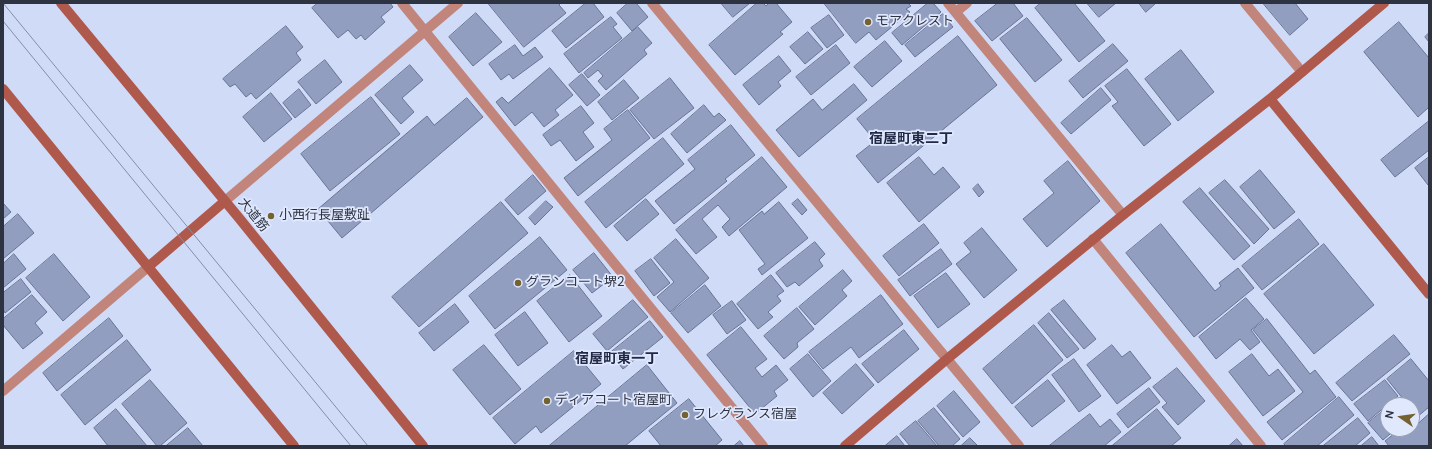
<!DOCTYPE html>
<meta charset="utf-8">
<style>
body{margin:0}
#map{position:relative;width:1432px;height:449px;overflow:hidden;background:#d0dbf8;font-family:"DM Sans",sans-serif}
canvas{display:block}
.frame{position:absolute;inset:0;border:4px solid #2e3341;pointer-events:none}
.north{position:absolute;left:1380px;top:397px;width:40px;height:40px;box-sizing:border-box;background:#e0e8fe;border:1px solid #99a0b2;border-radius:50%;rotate:283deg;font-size:11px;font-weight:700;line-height:16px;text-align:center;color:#2e3341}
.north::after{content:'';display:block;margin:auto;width:14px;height:18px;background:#746231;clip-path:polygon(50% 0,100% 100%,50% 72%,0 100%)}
</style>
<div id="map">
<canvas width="1432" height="449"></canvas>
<div class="frame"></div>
<div class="north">N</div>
</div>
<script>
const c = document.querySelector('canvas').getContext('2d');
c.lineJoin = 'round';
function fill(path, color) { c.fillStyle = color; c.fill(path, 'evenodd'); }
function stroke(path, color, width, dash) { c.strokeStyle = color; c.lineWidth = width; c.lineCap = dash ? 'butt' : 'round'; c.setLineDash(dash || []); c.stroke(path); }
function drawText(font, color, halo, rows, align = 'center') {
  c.font = font + ' "DM Sans","Noto Sans JP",sans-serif'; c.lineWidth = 3.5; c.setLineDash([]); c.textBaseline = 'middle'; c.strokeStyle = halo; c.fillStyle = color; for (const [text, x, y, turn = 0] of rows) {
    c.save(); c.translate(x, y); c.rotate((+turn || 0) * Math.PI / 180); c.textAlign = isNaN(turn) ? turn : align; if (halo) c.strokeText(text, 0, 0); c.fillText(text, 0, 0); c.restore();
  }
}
const building = new Path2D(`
 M 318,3 L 390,3 L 393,7 L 381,17 L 385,22 L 365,40 L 361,35 L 356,39 L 348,30 L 338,38 L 312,8 Z
 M 488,3 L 561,3 L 559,5 L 566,13 L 524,47 Z
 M 586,3 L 593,3 L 604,17 L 566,48 L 552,31 Z
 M 628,3 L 636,3 L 648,17 L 632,31 L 617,13 Z
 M 721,3 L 750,3 L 733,17 Z
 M 757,3 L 763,3 L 766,6 L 769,3 L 776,3 L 792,22 L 780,32 L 783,34 L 735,75 L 709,45 Z
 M 824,3 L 908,3 L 911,6 L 906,9 L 910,12 L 876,40 L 869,32 L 856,43 Z
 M 928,3 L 933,3 L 941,12 L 902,45 L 892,33 Z
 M 998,3 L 1013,3 L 1023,16 L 992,41 L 975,21 Z
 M 1041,3 L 1074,3 L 1105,41 L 1079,62 L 1035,8 Z
 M 1087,3 L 1116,3 L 1099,17 Z
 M 1139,3 L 1156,3 L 1146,12 Z
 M 1263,3 L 1295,3 L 1308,19 L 1290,35 Z
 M 476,13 L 502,42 L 473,66 L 449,37 Z
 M 943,14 L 953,27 L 915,57 L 905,45 Z
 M 829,15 L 844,35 L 827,48 L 811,28 Z
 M 611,17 L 617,24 L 613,27 L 622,38 L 579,73 L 564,54 Z
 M 1027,18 L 1062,60 L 1035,82 L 1000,39 Z
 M 1399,22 L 1429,58 L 1429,107 L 1418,117 L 1364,52 Z
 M 286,26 L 303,47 L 296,53 L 301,60 L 256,99 L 251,93 L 246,97 L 235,84 L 230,87 L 223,79 Z
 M 638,27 L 652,43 L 644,50 L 647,54 L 606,90 L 598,81 L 603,76 L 598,70 L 588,78 L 584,73 Z
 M 808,32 L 823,49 L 805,64 L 790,47 Z
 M 1429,33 L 1429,42 L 1425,37 Z
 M 958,36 L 997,85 L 878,183 L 856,156 L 875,141 L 857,119 Z
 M 885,41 L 902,61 L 872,87 L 854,67 Z
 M 1113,44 L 1128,61 L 1083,98 L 1069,81 Z
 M 515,45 L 523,56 L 535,47 L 543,57 L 513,79 L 509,74 L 501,80 L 489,64 Z
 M 836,45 L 850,63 L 811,95 L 796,77 Z
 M 1181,50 L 1214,92 L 1178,121 L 1145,79 Z
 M 779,56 L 791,71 L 778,82 L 781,86 L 759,105 L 743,85 Z
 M 325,60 L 342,82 L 316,104 L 298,82 Z
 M 410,65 L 423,80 L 402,98 L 414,112 L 401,124 L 375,95 Z
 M 550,68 L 573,95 L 555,110 L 559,115 L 544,127 L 532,112 L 515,126 L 496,102 L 502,97 L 508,103 Z
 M 1127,69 L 1171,124 L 1144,146 L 1112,106 L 1118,102 L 1105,86 Z
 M 582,74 L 600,95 L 587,106 L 569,85 Z
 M 670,78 L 694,108 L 654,139 L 630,110 Z
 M 624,80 L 639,98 L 612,120 L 598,102 Z
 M 854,84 L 867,100 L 799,157 L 776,130 L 813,99 L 822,110 Z
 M 1101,88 L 1111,100 L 1071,134 L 1061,123 Z
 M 299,89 L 311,105 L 295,118 L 283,103 Z
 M 271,93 L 292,119 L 264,142 L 243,117 Z
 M 371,97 L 400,134 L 330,191 L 301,154 Z
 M 467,98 L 483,117 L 342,238 L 318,209 L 427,116 L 434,125 Z
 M 704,105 L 714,117 L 719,113 L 726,120 L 687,153 L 671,134 Z
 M 581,106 L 594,123 L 583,132 L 594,147 L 576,161 L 560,140 L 551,146 L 543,135 Z
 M 628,110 L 650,138 L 578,196 L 564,178 L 612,140 L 604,129 Z
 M 1429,121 L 1429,150 L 1395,177 L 1381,160 Z
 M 731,125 L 755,155 L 725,179 L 727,181 L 674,224 L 655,201 L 695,169 L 688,160 Z
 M 663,138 L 684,164 L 606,228 L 585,202 Z
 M 762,157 L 787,187 L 729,236 L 722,227 L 730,219 L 718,205 L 702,219 L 717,237 L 696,254 L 676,230 Z
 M 919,157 L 934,175 L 943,167 L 960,187 L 919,222 L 887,183 Z
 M 1429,157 L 1429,185 L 1428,185 L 1415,168 Z
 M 1068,161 L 1100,201 L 1047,247 L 1023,219 L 1054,193 L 1044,181 Z
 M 1260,170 L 1295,212 L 1274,229 L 1240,187 Z
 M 533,175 L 546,191 L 518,215 L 505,200 Z
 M 1225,180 L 1269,229 L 1254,244 L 1209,193 Z
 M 978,184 L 984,192 L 979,197 L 973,189 Z
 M 1200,188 L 1250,246 L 1234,260 L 1183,202 Z
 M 646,199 L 659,214 L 627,241 L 614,226 Z
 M 798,199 L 807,210 L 802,215 L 792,204 Z
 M 546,201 L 553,207 L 535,225 L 529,218 Z
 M 501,202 L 528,233 L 419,327 L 392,297 Z
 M 779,202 L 808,238 L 762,275 L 758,269 L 765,264 L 739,230 L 762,211 L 764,214 Z
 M 3,203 L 11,212 L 3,219 Z
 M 18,214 L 34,233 L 3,259 L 3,227 Z
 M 1299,219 L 1319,244 L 1262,290 L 1242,266 Z
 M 924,224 L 939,243 L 899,276 L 883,256 Z
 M 1161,224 L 1215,291 L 1221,286 L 1219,283 L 1238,268 L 1254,288 L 1194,337 L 1126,253 Z
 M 982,228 L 1017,270 L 984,298 L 956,264 L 971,252 L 964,243 Z
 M 540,237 L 567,270 L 495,329 L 469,296 Z
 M 676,239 L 709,278 L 670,312 L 657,297 L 674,282 L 654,258 Z
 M 815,242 L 825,254 L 819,260 L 823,266 L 799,286 L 795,282 L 787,287 L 776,273 Z
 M 1324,244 L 1374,305 L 1314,354 L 1264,294 Z
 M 941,249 L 952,264 L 910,296 L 898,280 Z
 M 594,253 L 613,277 L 592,293 L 573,270 Z
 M 14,254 L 26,269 L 3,288 L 3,264 Z
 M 54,254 L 90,297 L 63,321 L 26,278 Z
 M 651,259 L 670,283 L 654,296 L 635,271 Z
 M 843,270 L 852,281 L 842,290 L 847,296 L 815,325 L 799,307 Z
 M 946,273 L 970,304 L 938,328 L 914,296 Z
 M 570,275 L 602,316 L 569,342 L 537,301 Z
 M 771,275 L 784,291 L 777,296 L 781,301 L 768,312 L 773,317 L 758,329 L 737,304 Z
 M 21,279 L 31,292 L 5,313 L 3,309 L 3,293 Z
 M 705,285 L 721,306 L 688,333 L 671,313 Z
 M 32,295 L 47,312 L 35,323 L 43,333 L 23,349 L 3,325 L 3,319 Z
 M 881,295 L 903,324 L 859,358 L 851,347 L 823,369 L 809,352 Z
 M 1246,298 L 1264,319 L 1251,330 L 1260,342 L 1250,350 L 1240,339 L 1216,359 L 1199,337 Z
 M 633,300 L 648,317 L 607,351 L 593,334 Z
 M 1064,300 L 1096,339 L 1084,349 L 1051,310 Z
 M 732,301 L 746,320 L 727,334 L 713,315 Z
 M 455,304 L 469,322 L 434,351 L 419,333 Z
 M 797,308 L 814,329 L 797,343 L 798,347 L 784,359 L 764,336 Z
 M 525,312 L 548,343 L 518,366 L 495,335 Z
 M 1049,313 L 1079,349 L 1067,358 L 1038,323 Z
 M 109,318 L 123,336 L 57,391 L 43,373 Z
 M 1267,319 L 1310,374 L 1315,370 L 1336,397 L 1282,440 L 1267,422 L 1303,392 L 1253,330 Z
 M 650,321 L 663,337 L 623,369 L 610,353 Z
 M 1034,325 L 1063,360 L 1012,404 L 983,369 Z
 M 741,327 L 767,359 L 755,368 L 762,377 L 776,365 L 788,380 L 774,391 L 777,396 L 755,414 L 707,355 Z
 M 904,330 L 919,349 L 878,383 L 862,364 Z
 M 1394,335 L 1410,354 L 1352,401 L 1336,383 Z
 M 127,340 L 151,370 L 85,425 L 61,395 Z
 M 484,345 L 521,389 L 490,415 L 453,370 Z
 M 1112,345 L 1122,357 L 1130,351 L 1151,378 L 1117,404 L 1087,365 Z
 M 574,351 L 601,384 L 541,433 L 536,426 L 515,444 L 493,418 Z
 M 808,354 L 831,381 L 813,397 L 790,369 Z
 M 1252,354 L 1269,376 L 1278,369 L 1295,391 L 1263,416 L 1229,372 Z
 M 1074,359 L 1101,396 L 1079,412 L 1052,375 Z
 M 1411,359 L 1429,381 L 1429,407 L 1417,417 L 1412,411 L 1412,405 L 1408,405 L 1387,379 Z
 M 856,364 L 874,385 L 842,414 L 823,393 Z
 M 647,365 L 677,403 L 625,446 L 549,446 Z
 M 1177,368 L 1205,401 L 1178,425 L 1162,407 L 1167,403 L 1153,387 Z
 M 150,380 L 187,423 L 160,446 L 157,446 L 122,404 Z
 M 1048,380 L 1065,401 L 1032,427 L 1015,407 Z
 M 1385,380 L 1398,396 L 1368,421 L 1354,404 Z
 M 1149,388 L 1160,402 L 1128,428 L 1117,414 Z
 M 954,391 L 980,422 L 963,437 L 937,406 Z
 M 1339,397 L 1354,415 L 1317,446 L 1286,446 L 1284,444 Z
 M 689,399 L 722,440 L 715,446 L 661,446 L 649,431 Z
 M 1398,399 L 1403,405 L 1390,405 Z
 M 1388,407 L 1388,429 L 1396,429 L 1383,440 L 1368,423 Z
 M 934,408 L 960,439 L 952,446 L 939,446 L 918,421 Z
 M 116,409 L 147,446 L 108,446 L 94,428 Z
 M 1157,409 L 1181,438 L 1171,446 L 1112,446 Z
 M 1090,414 L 1100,427 L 1110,419 L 1121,432 L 1104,446 L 1049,446 Z
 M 1429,414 L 1429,446 L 1389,446 L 1385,441 L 1400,429 L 1412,429 L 1413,419 L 1417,424 Z
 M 1358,418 L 1370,433 L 1355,446 L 1323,446 Z
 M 916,421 L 937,446 L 910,446 L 900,434 Z
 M 188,428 L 203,446 L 166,446 Z
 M 897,436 L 905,446 L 885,446 Z
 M 1372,437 L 1379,446 L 1361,446 Z
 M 970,438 L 978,446 L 961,446 Z
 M 1237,439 L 1243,446 L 1229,446 Z
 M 740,441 L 744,446 L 734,446 Z`);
fill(building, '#919ec0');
stroke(building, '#697495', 1);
stroke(new Path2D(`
 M 956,12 L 967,3`), '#c1857b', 10);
stroke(new Path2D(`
 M 402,3 L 763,446
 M 652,3 L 1019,446
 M 948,3 L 1123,215
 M 1245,3 L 1302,72
 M 225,201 L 458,3
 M 1093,239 L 1261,446
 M 3,391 L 148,267`), '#c1857b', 10);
stroke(new Path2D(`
 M 61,3 L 239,218 L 423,446
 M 3,89 L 294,446
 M 1270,99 L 1429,294
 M 148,267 L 225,201
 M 845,446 L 947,359 L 1123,215 L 1270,99 L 1384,3`), '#af594d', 10);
stroke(new Path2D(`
 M 3,3 L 368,446
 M 3,21 L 351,446`), '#868ea4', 1);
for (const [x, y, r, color] of [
 [868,22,4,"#746231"],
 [271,216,4,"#746231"],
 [518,283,4,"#746231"],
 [547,401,4,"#746231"],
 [685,415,4,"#746231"]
]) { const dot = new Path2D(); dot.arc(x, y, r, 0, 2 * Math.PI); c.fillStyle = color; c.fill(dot); stroke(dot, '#e0e8fe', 1.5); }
drawText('13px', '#2e3341', '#e0e8fe', [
 ["モアクレスト",876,22],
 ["小西行長屋敷趾",279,216],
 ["グランコート堺2",526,283],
 ["ディアコート宿屋町",555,401],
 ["フレグランス宿屋",693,415]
], 'left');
drawText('13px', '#2e3341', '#e0e8fe', [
 ["大道筋",253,215,51]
]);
drawText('bold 14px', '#202945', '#e0e8fe', [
 ["宿屋町東二丁",911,139],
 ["宿屋町東一丁",617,359]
]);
</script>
